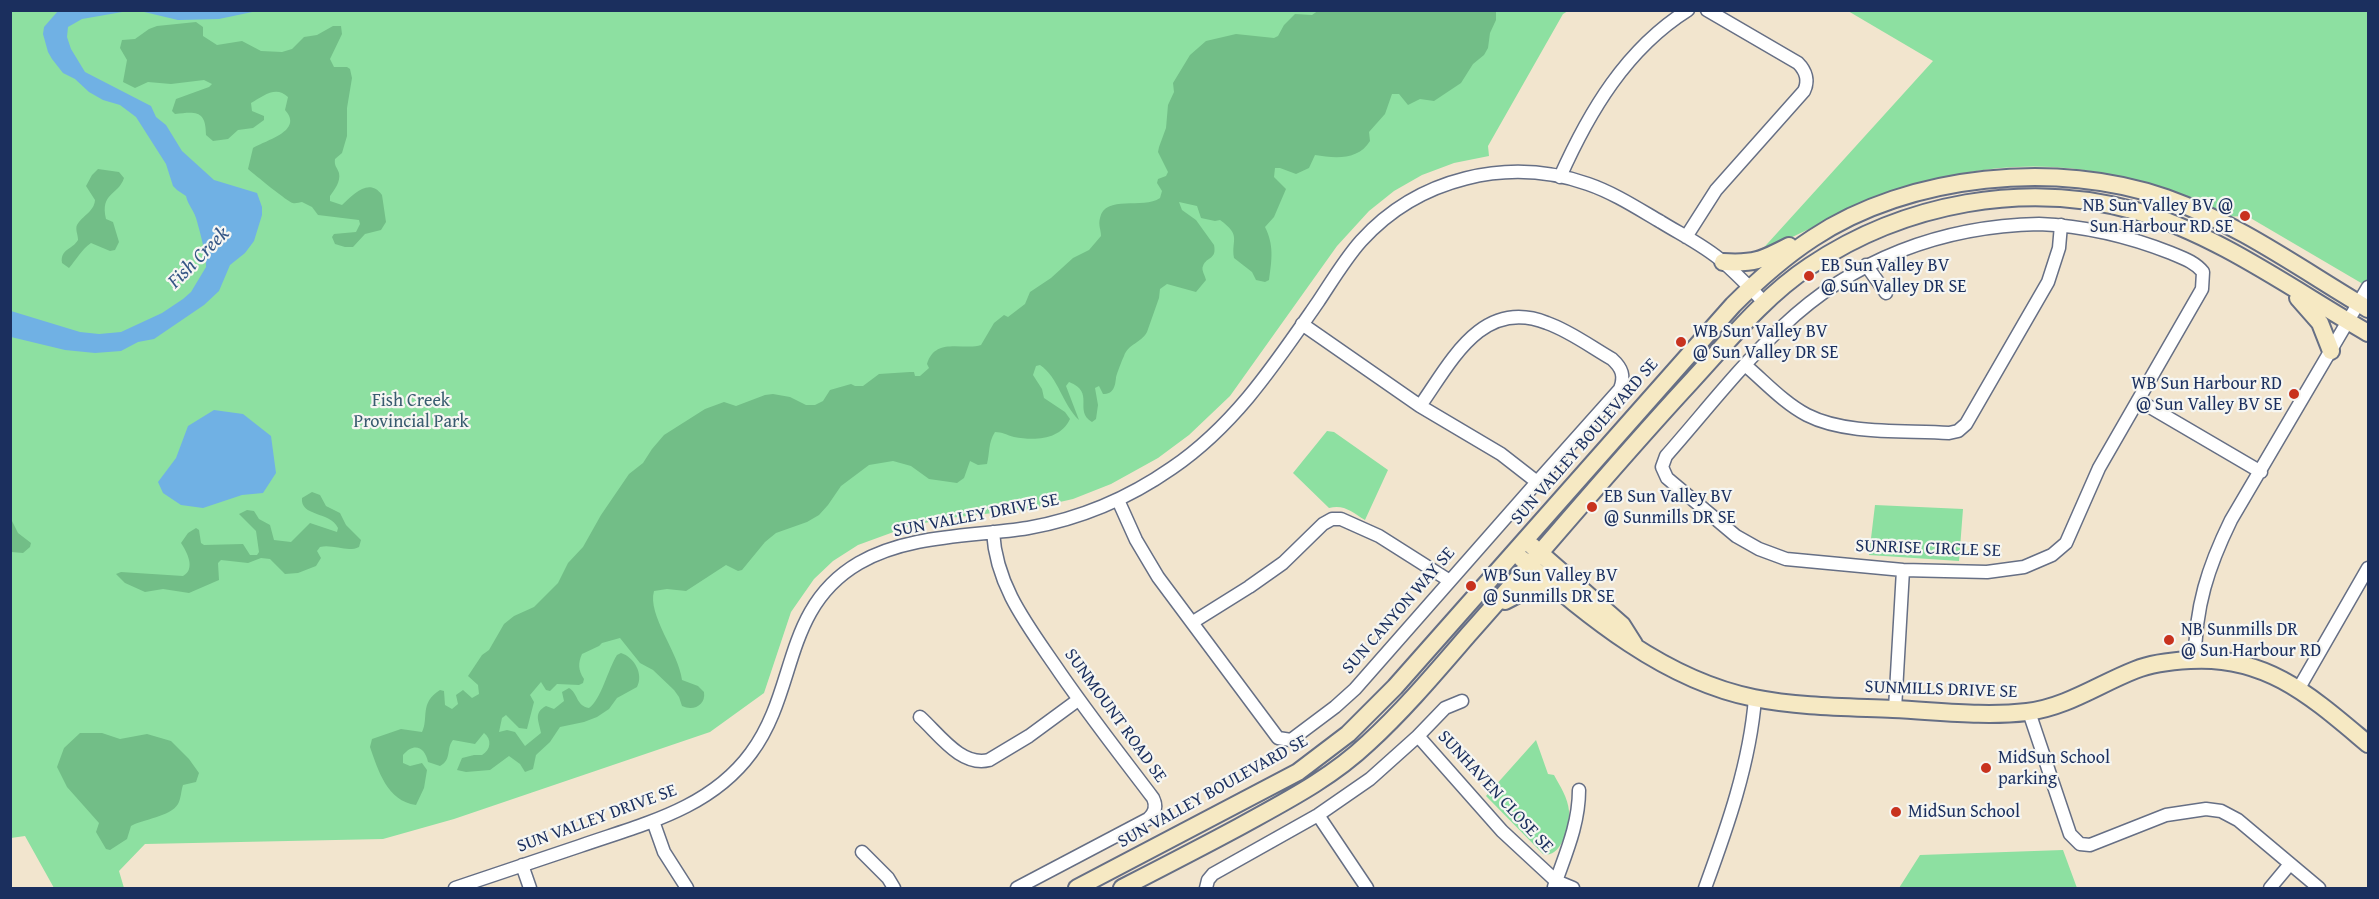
<!DOCTYPE html>
<style>
body{margin:0}
#map{position:relative;width:2379px;height:899px;overflow:hidden;background:#f2e5ce;font-family:"Gentium Book Plus",serif}
canvas{display:block}
.frame{position:absolute;inset:0;border:12px solid #1b2f5e;pointer-events:none}
</style>
<div id="map">
<canvas width="2379" height="899"></canvas>
<div class="frame"></div>
</div>
<script>
const c = document.querySelector('canvas').getContext('2d');
c.lineJoin = 'round';
function fill(path, color) { c.fillStyle = color; c.fill(path, 'evenodd'); }
function stroke(path, color, width, dash) { c.strokeStyle = color; c.lineWidth = width; c.lineCap = dash ? 'butt' : 'round'; c.setLineDash(dash || []); c.stroke(path); }
function drawText(font, color, halo, rows, align = 'center') {
  c.font = font + ' "Gentium Book Plus",serif'; c.lineWidth = 4.5; c.setLineDash([]); c.textBaseline = 'middle'; c.strokeStyle = halo; c.fillStyle = color; for (const [text, x, y, turn = 0] of rows) {
    c.save(); c.translate(x, y); c.rotate((+turn || 0) * Math.PI / 180); c.textAlign = isNaN(turn) ? turn : align; if (halo) c.strokeText(text, 0, 0); c.fillText(text, 0, 0); c.restore();
  }
}
fill(new Path2D(`
 M 10,11 L 1568,11 L 1563,14 L 1488,146 L 1489,156 L 1454,163 L 1422,175 L 1394,191 L 1369,211 L 1337,246 L 1230,396 L 1189,435 L 1158,458 L 1111,484 L 1073,499 L 1029,509 L 949,518 L 910,526 L 858,545 L 833,561 L 814,579 L 791,612 L 764,693 L 710,732 L 454,819 L 383,839 L 145,844 L 119,871 L 124,888 L 54,888 L 25,836 L 11,838 Z
 M 1848,11 L 2368,11 L 2368,287 L 2247,216 C 2241,216 2234,217 2228,216 C 2214,213 2190,198 2174,192 C 2155,184 2134,179 2113,175 C 1976,146 1877,195 1758,254 L 1933,61 Z
 M 1327,431 L 1334,432 L 1388,470 L 1365,520 C 1352,512 1344,504 1329,508 L 1293,473 Z
 M 1875,505 L 1963,509 L 1959,561 L 1869,555 Z
 M 1536,740 L 1548,774 L 1554,775 C 1560,786 1568,798 1569,811 C 1570,826 1561,859 1543,854 L 1486,796 Z
 M 2063,850 L 2077,888 L 1899,888 L 1920,855 Z`), '#8de0a1');
fill(new Path2D(`
 M 1319,10 L 1496,11 L 1496,20 L 1490,33 L 1488,48 L 1484,55 L 1473,64 L 1461,83 L 1434,101 L 1420,99 L 1408,105 L 1399,94 L 1392,94 L 1385,114 L 1369,132 L 1370,141 C 1358,161 1334,158 1315,155 L 1309,168 L 1296,174 L 1280,168 L 1275,168 L 1274,177 L 1286,189 L 1274,217 L 1265,227 C 1274,245 1272,259 1269,280 L 1265,282 L 1256,280 L 1252,272 L 1234,258 C 1231,239 1242,236 1220,220 L 1215,221 L 1201,218 L 1197,206 L 1179,202 L 1182,210 L 1196,220 L 1214,245 C 1217,260 1207,256 1203,266 C 1201,270 1205,275 1206,280 L 1196,292 L 1167,284 L 1160,289 L 1159,298 L 1147,332 C 1141,343 1128,344 1124,356 C 1122,360 1116,376 1116,378 C 1115,386 1114,394 1103,394 L 1099,386 L 1095,388 L 1098,405 L 1096,419 L 1092,422 C 1073,411 1096,392 1069,382 L 1066,386 L 1079,420 C 1062,404 1059,378 1040,365 L 1036,366 L 1033,375 L 1042,389 L 1044,398 L 1065,412 L 1070,419 C 1060,440 1035,441 1014,437 C 1007,435 1002,432 995,432 C 988,443 990,452 987,464 L 978,465 L 970,461 L 964,478 L 957,483 L 929,479 L 911,466 L 893,461 L 869,465 L 841,486 L 828,505 L 819,515 L 807,522 L 776,533 L 765,542 L 742,570 L 738,571 L 726,565 L 686,591 L 667,589 L 654,591 C 647,615 679,653 682,680 L 698,686 L 704,692 C 706,706 693,711 682,706 L 679,697 L 674,690 L 653,670 L 640,663 L 620,638 L 602,643 L 599,646 L 582,654 C 578,663 578,670 584,679 L 583,683 L 579,685 L 557,684 L 550,691 L 546,690 L 541,682 L 530,695 L 534,702 L 527,729 L 519,728 L 506,715 L 502,718 L 499,732 L 507,730 L 515,732 L 525,746 L 541,733 C 539,721 533,713 546,706 L 554,709 L 564,701 L 562,692 L 569,688 C 578,693 576,706 589,708 C 601,700 608,669 617,655 L 621,653 C 634,657 644,674 637,687 L 617,698 L 609,709 L 597,717 L 584,722 L 560,727 L 550,742 L 536,755 L 533,769 L 525,772 L 520,764 L 509,756 L 490,770 L 466,772 L 457,770 L 462,758 L 474,755 L 482,755 C 491,750 492,739 484,733 L 475,744 L 453,740 C 446,748 452,760 440,766 L 428,762 C 425,747 414,742 403,755 L 403,763 L 410,766 L 422,763 L 427,770 L 424,788 L 416,805 C 387,801 378,770 370,747 L 372,739 L 401,729 L 422,732 C 429,718 419,703 440,690 L 444,691 L 445,705 L 452,709 L 458,704 L 456,695 L 463,690 L 472,698 L 479,694 L 478,685 L 468,676 L 482,655 L 489,650 L 504,624 L 514,616 L 534,607 L 558,583 L 568,563 L 583,547 L 601,515 L 629,474 L 643,463 L 652,449 L 664,435 L 705,409 L 724,402 L 736,406 L 765,395 L 773,394 L 790,397 L 806,405 L 815,405 L 823,401 L 830,390 L 851,384 L 855,386 L 863,386 L 879,374 L 910,372 L 914,372 L 915,376 L 920,376 L 929,368 L 927,364 C 935,336 965,351 981,345 L 994,323 L 1004,315 L 1008,317 L 1025,304 L 1030,292 L 1051,278 L 1073,258 L 1089,250 L 1101,236 C 1101,230 1098,225 1100,218 C 1105,194 1143,210 1160,198 L 1162,191 L 1157,183 L 1158,179 L 1166,176 L 1168,172 L 1158,152 L 1159,147 L 1166,128 L 1168,105 L 1174,92 L 1173,83 L 1190,55 L 1206,41 L 1236,34 L 1274,38 L 1278,36 L 1284,25 L 1295,14 L 1312,15 Z
 M 196,22 L 203,27 L 203,36 L 217,45 L 242,41 L 261,51 L 282,52 L 292,49 L 304,37 L 317,35 L 333,26 L 341,26 L 342,34 L 330,59 L 334,67 L 347,67 L 350,69 L 352,78 L 347,108 L 347,136 L 342,153 L 335,159 C 334,166 337,167 339,173 C 341,182 334,190 330,196 L 330,201 L 342,205 C 353,195 369,177 382,195 L 386,222 L 381,230 L 365,234 L 353,247 L 345,247 L 335,244 L 332,237 L 334,234 L 356,232 L 360,224 L 359,220 L 318,215 L 312,207 L 302,202 C 300,202 295,204 293,203 C 289,203 254,174 248,169 L 253,148 C 266,140 304,131 285,110 L 288,97 C 276,85 263,96 251,103 L 252,111 L 264,116 L 264,120 L 253,128 L 238,130 L 228,139 L 213,141 L 206,135 C 206,111 197,111 175,114 L 172,111 L 176,99 L 209,87 L 212,84 L 204,80 L 171,84 L 148,82 L 135,88 L 123,82 L 127,60 L 120,48 L 122,40 L 135,39 L 149,29 L 157,26 Z
 M 98,169 L 119,172 L 124,178 C 118,196 100,192 106,219 L 113,222 L 119,242 L 115,250 L 110,251 L 91,243 C 82,249 76,260 69,268 L 62,263 C 60,249 72,250 78,240 C 78,235 75,229 77,225 C 83,215 94,212 95,200 L 86,186 L 92,175 Z
 M 312,492 L 320,495 L 326,506 L 340,513 L 346,525 L 361,540 L 359,547 C 347,553 334,544 320,547 L 317,551 L 321,558 L 316,566 L 298,573 L 285,574 L 270,559 L 261,558 L 248,563 L 221,560 L 218,563 L 219,580 L 189,593 L 163,589 L 145,592 L 125,583 L 116,574 L 121,572 L 183,576 C 196,569 187,552 181,543 L 188,533 L 196,528 L 199,530 L 201,543 L 204,545 L 243,544 L 250,555 L 257,555 L 259,552 L 256,531 L 239,514 L 247,510 L 254,511 L 259,519 L 270,525 L 274,540 L 291,542 L 310,523 L 337,532 L 338,528 C 330,511 300,517 302,498 Z
 M 10,517 L 18,533 L 31,543 L 30,547 L 23,553 L 11,552 Z
 M 80,733 L 102,733 L 120,739 L 147,734 L 171,741 L 189,759 L 199,773 L 196,782 L 183,785 C 181,791 181,799 178,804 C 170,817 143,819 131,826 L 127,839 L 110,850 L 106,849 L 96,832 L 99,823 L 67,787 L 57,767 L 64,748 Z`), '#72be87');
fill(new Path2D(`
 M 58,11 L 128,11 L 82,19 L 68,27 L 67,37 L 71,49 L 85,72 L 151,106 L 156,117 L 166,125 L 182,151 L 214,180 L 257,193 L 262,207 L 262,215 L 254,241 L 245,253 L 230,265 L 219,291 L 204,305 L 154,339 L 138,342 L 121,351 L 95,353 L 65,350 L 11,337 L 11,311 L 80,332 L 99,334 L 121,332 L 162,313 L 183,299 L 191,292 L 206,267 C 207,257 199,228 196,218 C 193,209 188,205 186,196 L 177,190 L 173,186 L 166,164 L 136,117 L 120,105 L 103,100 L 89,92 L 75,79 L 63,73 L 52,59 L 48,52 L 43,34 L 44,27 Z
 M 140,11 L 257,11 L 219,19 L 178,20 Z
 M 214,410 L 243,414 L 271,436 L 276,473 L 263,493 L 242,495 L 203,508 L 181,505 L 163,493 L 158,482 L 176,458 L 188,426 Z`), '#70b1e4');
const street = new Path2D(`
 M 1560,177 C 1589,112 1626,49 1688,10
 M 2039,224 C 2086,226 2128,236 2171,253 C 2183,258 2195,262 2203,272 L 2202,289 L 2099,468 L 2066,543 L 2052,555 L 2024,567 L 1987,572 L 1903,570 L 1786,559 L 1759,549 L 1736,536 L 1667,478 L 1662,467 L 1666,456 C 1704,413 1740,366 1782,327 C 1853,259 1942,226 2039,224 Z
 M 1686,237 L 1716,190 L 1804,91 C 1809,81 1806,71 1798,63 L 1707,10
 M 1866,265 L 1886,293
 M 1745,365 C 1765,382 1784,403 1807,415 C 1846,435 1905,430 1949,433 L 1958,431 L 1966,424 L 2048,282 L 2059,248 L 2061,225
 M 2138,400 L 2261,472
 M 1420,406 C 1451,362 1482,297 1547,323 C 1570,331 1591,347 1612,359 C 1622,368 1625,376 1620,389 L 1537,482
 M 1118,500 L 1136,540 L 1158,577 L 1278,738 L 1291,740 L 1335,707 L 1355,689 L 1537,482 L 1501,454 L 1420,406 L 1302,324
 M 993,532 C 996,584 1025,622 1054,664 C 1085,710 1119,753 1153,798 C 1157,806 1155,813 1148,819 L 1017,888
 M 1193,622 L 1249,587 L 1283,563 L 1323,524 L 1332,519 L 1341,519 L 1379,536 L 1450,581
 M 2195,660 C 2195,607 2208,567 2231,520 L 2368,287
 M 2299,688 L 2368,568
 M 1895,709 L 1903,570
 M 2029,712 L 2070,834 L 2080,844 L 2090,845 L 2166,815 L 2206,809 L 2221,811 L 2238,820 L 2319,888
 M 920,717 C 939,734 961,767 989,760 L 1029,736 L 1078,700
 M 1418,736 L 1445,708 L 1462,701
 M 1318,815 L 1367,888
 M 653,821 L 664,852 L 687,888
 M 862,852 L 888,878 L 894,888
 M 522,865 L 530,888
 M 1554,887 C 1565,855 1579,825 1579,790
 M 455,888 C 497,874 538,860 580,846 C 643,824 710,809 751,753 C 798,690 782,608 859,563 C 910,534 971,537 1028,528 C 1079,519 1129,498 1172,468 C 1235,425 1275,364 1318,302 C 1332,281 1345,259 1361,241 C 1418,178 1508,156 1588,184 C 1614,193 1637,208 1661,222 C 1682,235 1705,246 1723,262 C 1738,275 1751,289 1765,303
 M 1206,888 L 1208,880 L 1213,874 L 1318,815 L 1370,779 L 1418,736 L 1502,831 L 1556,881 L 1573,888
 M 1705,888 C 1727,828 1750,763 1755,698
 M 2270,888 L 2290,864`);
const secondary = new Path2D(`
 M 1723,262 C 1754,264 1762,260 1789,246
 M 2298,298 L 2320,323 L 2331,351
 M 1532,546 L 1622,625 L 1634,644
 M 1522,559 C 1590,617 1664,680 1754,698 C 1799,707 1848,707 1893,709 C 1938,711 1983,717 2027,712 C 2067,707 2099,684 2135,670 C 2152,663 2171,661 2190,660 C 2267,655 2313,698 2368,744
 M 1505,601 L 1536,585 L 1556,588
 M 1077,888 L 1298,772 L 1348,734 L 1395,687 L 1733,305 C 1757,281 1784,257 1813,238 C 1909,174 2058,160 2166,198 C 2239,224 2302,270 2368,309
 M 1122,888 C 1161,868 1200,848 1239,827 C 1284,802 1330,779 1368,743 C 1404,710 1436,672 1468,635 C 1542,552 1613,466 1688,385 C 1726,344 1763,297 1810,266 C 1904,203 2025,180 2136,211 C 2217,234 2295,291 2368,333`);
stroke(street, '#666f85', 15);
stroke(secondary, '#666f85', 20);
stroke(street, '#fff', 12);
stroke(secondary, '#f6e9c3', 16);
for (const [x, y, r, color] of [
 [2245,216,6,"#c8321e"],
 [1809,276,6,"#c8321e"],
 [1681,342,6,"#c8321e"],
 [2294,394,6,"#c8321e"],
 [1592,507,6,"#c8321e"],
 [1471,586,6,"#c8321e"],
 [2169,640,6,"#c8321e"],
 [1986,768,6,"#c8321e"],
 [1896,812,6,"#c8321e"]
]) { const dot = new Path2D(); dot.arc(x, y, r, 0, 2 * Math.PI); c.fillStyle = color; c.fill(dot); stroke(dot, '#f6f6f2', 2); }
drawText('18px', '#1b2f5e', '#f6f6f2', [
 ["NB Sun Valley BV @",2233,206,"right"],
 ["Sun Harbour RD SE",2233,227,"right"],
 ["EB Sun Valley BV",1821,266],
 ["@ Sun Valley DR SE",1821,287],
 ["WB Sun Valley BV",1693,332],
 ["@ Sun Valley DR SE",1693,353],
 ["WB Sun Harbour RD",2282,384,"right"],
 ["@ Sun Valley BV SE",2282,405,"right"],
 ["EB Sun Valley BV",1604,497],
 ["@ Sunmills DR SE",1604,518],
 ["WB Sun Valley BV",1483,576],
 ["@ Sunmills DR SE",1483,597],
 ["NB Sunmills DR",2181,630],
 ["@ Sun Harbour RD",2181,651],
 ["MidSun School",1998,758],
 ["parking",1998,779],
 ["MidSun School",1908,812]
], 'left');
drawText('18px', '#385b6f', '#f6f6f2', [
 ["Fish Creek",411,401],
 ["Provincial Park",411,422]
]);
drawText('18px', '#1b2f5e', '#f6f6f2', [
 ["SUN VALLEY BOULEVARD SE",1585,442,-49],
 ["SUN VALLEY DRIVE SE",976,516,-11],
 ["SUNRISE CIRCLE SE",1928,549,2],
 ["SUN CANYON WAY SE",1399,611,-49],
 ["SUNMILLS DRIVE SE",1941,690,2],
 ["SUNMOUNT ROAD SE",1115,716,54],
 ["SUN VALLEY BOULEVARD SE",1213,792,-29],
 ["SUNHAVEN CLOSE SE",1495,792,47],
 ["SUN VALLEY DRIVE SE",597,819,-20]
]);
drawText('italic 20px', '#355686', '#f6f6f2', [
 ["Fish Creek",199,258,-45]
]);
</script>
